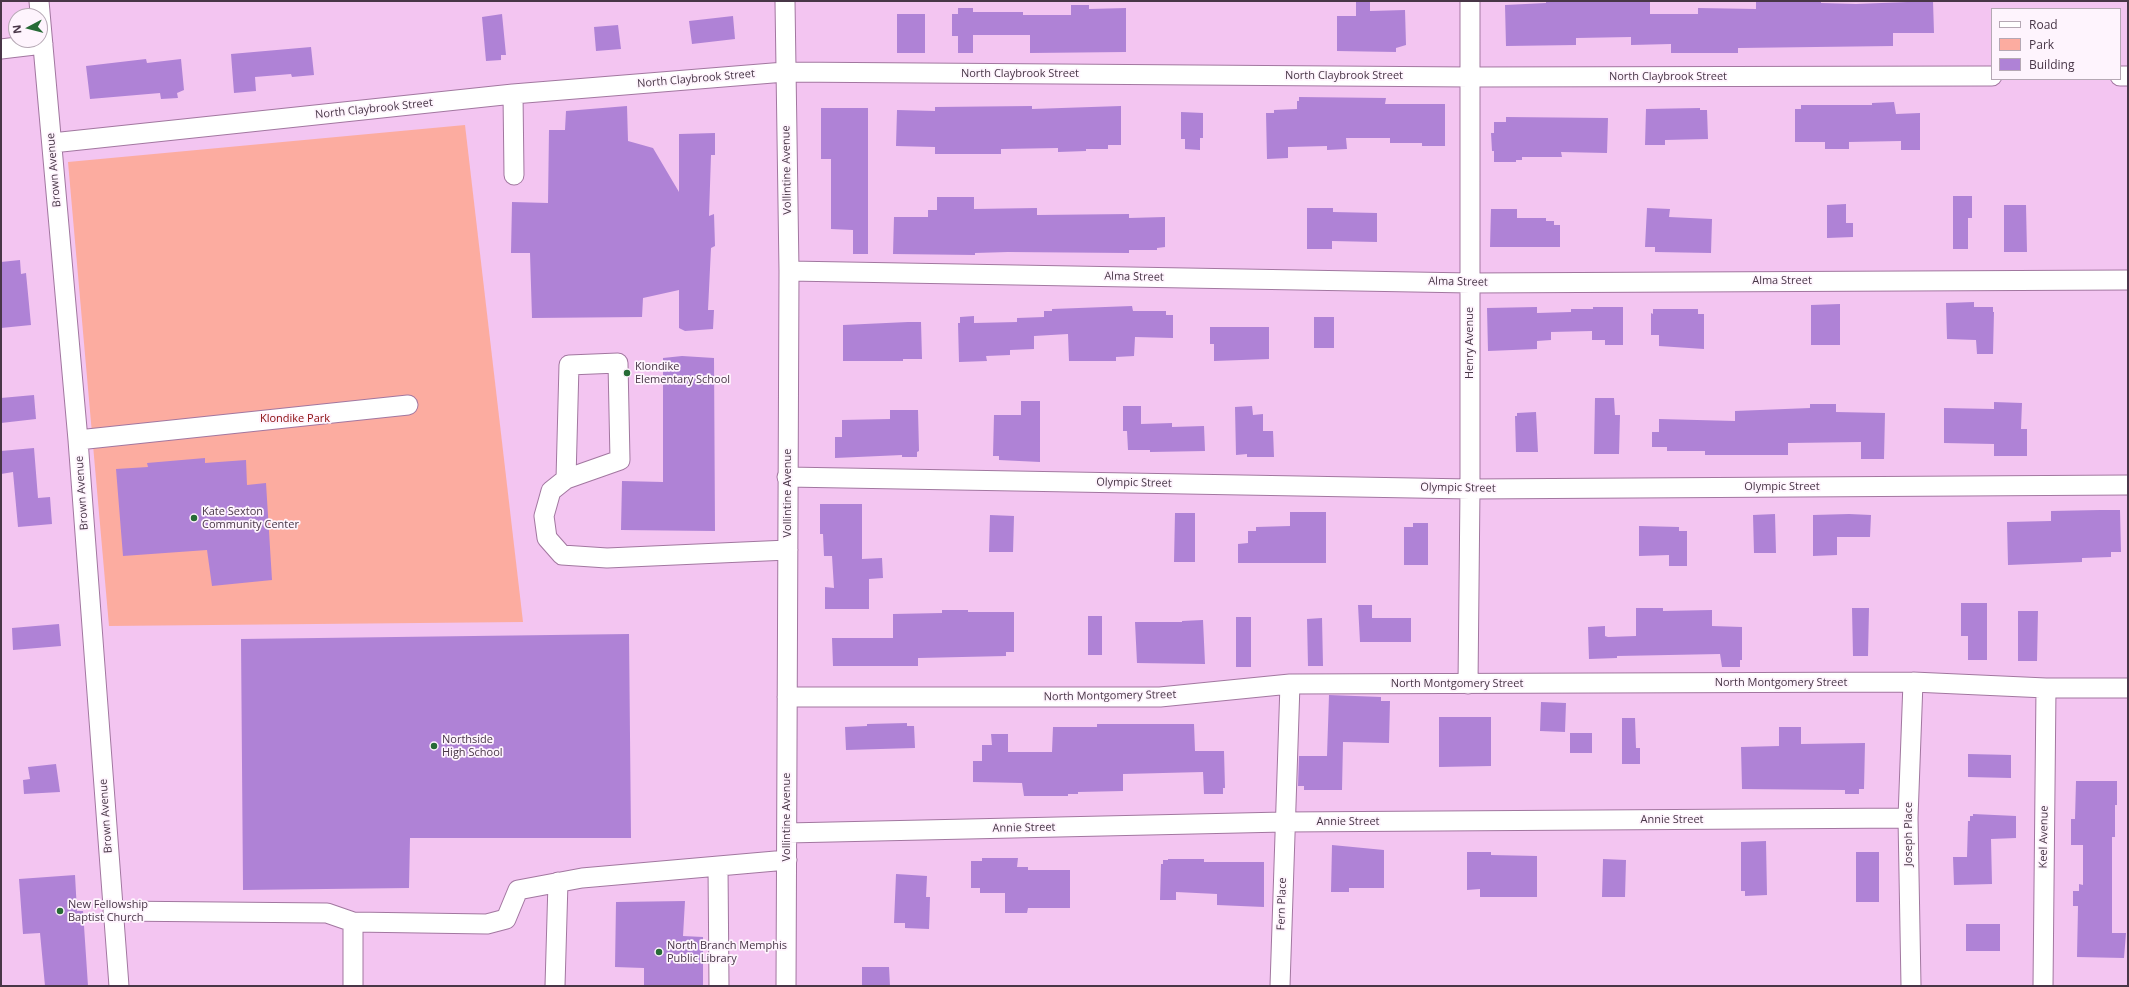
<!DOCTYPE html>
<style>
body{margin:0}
#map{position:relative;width:2129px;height:987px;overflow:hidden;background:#f3c5f1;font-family:"Open Sans",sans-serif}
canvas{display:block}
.frame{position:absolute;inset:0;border:2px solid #483647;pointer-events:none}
.legend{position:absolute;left:1991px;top:8px;width:130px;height:72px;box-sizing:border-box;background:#fef4fd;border:1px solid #b5a8b4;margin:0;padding:5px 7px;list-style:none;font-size:12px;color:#483647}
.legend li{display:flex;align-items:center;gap:8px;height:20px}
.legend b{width:20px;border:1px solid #b5a8b4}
.north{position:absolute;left:8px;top:8px;width:40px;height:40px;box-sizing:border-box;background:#fef4fd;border:1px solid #b5a8b4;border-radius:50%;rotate:263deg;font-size:11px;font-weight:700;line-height:16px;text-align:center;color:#483647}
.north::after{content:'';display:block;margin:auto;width:14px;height:18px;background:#276b36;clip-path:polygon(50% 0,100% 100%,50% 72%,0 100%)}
</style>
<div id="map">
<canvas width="2129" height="987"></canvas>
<div class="frame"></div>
<ul class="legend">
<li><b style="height:5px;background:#fff"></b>Road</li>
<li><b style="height:11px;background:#fcaca0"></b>Park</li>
<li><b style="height:11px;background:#af82d6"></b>Building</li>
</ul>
<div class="north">N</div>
</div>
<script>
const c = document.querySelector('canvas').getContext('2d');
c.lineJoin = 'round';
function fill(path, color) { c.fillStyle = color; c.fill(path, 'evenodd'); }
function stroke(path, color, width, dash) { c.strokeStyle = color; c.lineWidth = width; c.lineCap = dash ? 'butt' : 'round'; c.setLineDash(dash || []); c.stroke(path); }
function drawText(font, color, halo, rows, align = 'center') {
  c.font = font + ' "Open Sans",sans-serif'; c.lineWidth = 3.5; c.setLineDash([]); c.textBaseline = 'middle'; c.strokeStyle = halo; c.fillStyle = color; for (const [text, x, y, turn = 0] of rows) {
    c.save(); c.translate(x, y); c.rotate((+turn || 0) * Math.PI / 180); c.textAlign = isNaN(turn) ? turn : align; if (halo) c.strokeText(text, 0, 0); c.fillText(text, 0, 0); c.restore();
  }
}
fill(new Path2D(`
 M 465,125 L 523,622 L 109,626 L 68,162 Z`), '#fcaca0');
fill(new Path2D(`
 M 1356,1 L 1370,1 L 1370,11 L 1405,10 L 1406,45 L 1396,48 L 1396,52 L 1337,51 L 1337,16 L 1356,16 Z
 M 1546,1 L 1650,2 L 1650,14 L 1698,14 L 1698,8 L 1756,9 L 1756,1 L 1821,1 L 1821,3 L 1856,4 L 1933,1 L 1934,33 L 1893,33 L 1893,46 L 1738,48 L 1738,53 L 1671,53 L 1671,44 L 1631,45 L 1631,37 L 1576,38 L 1576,45 L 1506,46 L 1505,5 L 1546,3 Z
 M 1071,5 L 1089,5 L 1089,9 L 1126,8 L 1126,52 L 1030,53 L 1030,35 L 973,35 L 973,53 L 958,53 L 958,36 L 952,36 L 952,14 L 958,14 L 958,8 L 973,8 L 973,12 L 1023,12 L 1023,15 L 1071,15 Z
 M 502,14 L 506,55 L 501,55 L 501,60 L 486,61 L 482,17 Z
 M 897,14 L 925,14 L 925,53 L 897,53 Z
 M 733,16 L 735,39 L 692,44 L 689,21 Z
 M 618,25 L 621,49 L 596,51 L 594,27 Z
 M 311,47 L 314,75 L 292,77 L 291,74 L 255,77 L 256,91 L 234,93 L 231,54 Z
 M 146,59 L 147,63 L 181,59 L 184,90 L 177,93 L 178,98 L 161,99 L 160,93 L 90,99 L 86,66 Z
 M 1299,97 L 1386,98 L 1385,104 L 1445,104 L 1445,146 L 1422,146 L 1422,143 L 1390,143 L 1390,138 L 1346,138 L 1347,149 L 1327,150 L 1327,146 L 1288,147 L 1288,158 L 1267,159 L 1266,113 L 1274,113 L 1274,110 L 1297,109 L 1297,101 L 1299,101 Z
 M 1894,102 L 1896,114 L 1920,113 L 1920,150 L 1901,150 L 1901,141 L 1849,142 L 1849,149 L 1825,149 L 1825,142 L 1795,142 L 1795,109 L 1801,109 L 1801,105 L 1872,105 L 1872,103 Z
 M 627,106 L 628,141 L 653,148 L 679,192 L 679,134 L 715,133 L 715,155 L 711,155 L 709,216 L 714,214 L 715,246 L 711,248 L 708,310 L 714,310 L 713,329 L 685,331 L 679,328 L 679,290 L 643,298 L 642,317 L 532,318 L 530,253 L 511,253 L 512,202 L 548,203 L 549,130 L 565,130 L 566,111 Z
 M 1032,106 L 1032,109 L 1121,106 L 1121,145 L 1108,145 L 1108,149 L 1086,149 L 1086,151 L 1058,152 L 1058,148 L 1001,149 L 1001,154 L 935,154 L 935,147 L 896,146 L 897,110 L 935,111 L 935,107 Z
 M 821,108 L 868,108 L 868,254 L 853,254 L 853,230 L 831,229 L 831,159 L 821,159 Z
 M 1700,108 L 1700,110 L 1707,110 L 1708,139 L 1665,140 L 1665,145 L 1645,145 L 1646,109 Z
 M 1181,112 L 1203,113 L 1203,138 L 1200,138 L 1200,150 L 1185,149 L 1185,139 L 1181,139 Z
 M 1506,117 L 1608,118 L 1607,153 L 1561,152 L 1562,157 L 1522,157 L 1522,160 L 1516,160 L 1516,162 L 1494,162 L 1494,151 L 1492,151 L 1491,133 L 1494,133 L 1494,122 L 1506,122 Z
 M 1953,196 L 1972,196 L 1972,218 L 1968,218 L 1968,249 L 1953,249 Z
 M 937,197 L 974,197 L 974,209 L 1037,208 L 1037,215 L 1129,214 L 1129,218 L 1165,217 L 1165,247 L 1157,248 L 1157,250 L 1129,250 L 1129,253 L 1008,252 L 975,253 L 975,255 L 893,254 L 894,217 L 928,217 L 928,210 L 937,210 Z
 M 1846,204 L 1846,223 L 1853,223 L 1853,237 L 1827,238 L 1827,205 Z
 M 2004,205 L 2026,205 L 2027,252 L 2004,252 Z
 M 1307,208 L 1333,208 L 1333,212 L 1377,213 L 1377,242 L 1332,241 L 1332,249 L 1307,249 Z
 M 1647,208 L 1670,209 L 1669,217 L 1712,219 L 1711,253 L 1655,252 L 1655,247 L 1645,247 Z
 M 1491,209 L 1517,209 L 1517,218 L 1546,218 L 1546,221 L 1554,221 L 1554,225 L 1560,225 L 1560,247 L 1490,247 Z
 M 20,260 L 21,274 L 26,273 L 31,325 L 1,328 L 1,262 Z
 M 1974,302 L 1974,307 L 1993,307 L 1993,312 L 1994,312 L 1993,354 L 1977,354 L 1976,340 L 1947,339 L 1946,303 Z
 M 1840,304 L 1840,345 L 1811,345 L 1811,305 Z
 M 1132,306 L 1133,311 L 1166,311 L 1166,315 L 1173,315 L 1173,338 L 1135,337 L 1134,356 L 1116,357 L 1116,361 L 1069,361 L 1068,334 L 1034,336 L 1034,349 L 1010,350 L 1010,355 L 986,356 L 987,361 L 959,362 L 958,323 L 960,323 L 960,317 L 974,316 L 974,323 L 1017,322 L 1017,318 L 1044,317 L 1044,311 L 1052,311 L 1052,309 Z
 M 1537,307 L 1537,313 L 1571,312 L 1571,309 L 1593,309 L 1593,307 L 1623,307 L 1623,345 L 1605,345 L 1605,340 L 1592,340 L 1592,331 L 1551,332 L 1551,340 L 1537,341 L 1537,349 L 1488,351 L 1487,308 Z
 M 1653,309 L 1698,309 L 1698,314 L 1704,314 L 1704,349 L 1659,346 L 1659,335 L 1651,335 L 1651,313 L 1653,314 Z
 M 1314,317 L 1334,317 L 1334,348 L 1314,348 Z
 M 908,322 L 921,322 L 922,359 L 903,359 L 903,361 L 843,361 L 843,325 Z
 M 1210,327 L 1269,327 L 1269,359 L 1214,361 L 1214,344 L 1210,344 Z
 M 682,356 L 714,358 L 715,531 L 621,530 L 622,481 L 663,482 L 663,358 Z
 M 34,395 L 36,419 L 1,423 L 1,398 Z
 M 1595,398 L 1614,398 L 1615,415 L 1620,415 L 1619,454 L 1594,454 Z
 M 1021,401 L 1040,401 L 1040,462 L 999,460 L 999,456 L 993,456 L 994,415 L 1021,415 Z
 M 1994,402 L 2022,403 L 2021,429 L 2027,429 L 2027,456 L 1994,456 L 1994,444 L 1944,443 L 1944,408 L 1994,409 Z
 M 1810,404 L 1836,404 L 1836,412 L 1885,413 L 1884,459 L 1861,459 L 1861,442 L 1788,443 L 1788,455 L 1705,455 L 1705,451 L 1667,451 L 1667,447 L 1652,447 L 1652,432 L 1659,432 L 1659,419 L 1735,421 L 1735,411 L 1810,408 Z
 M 1123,406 L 1141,406 L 1141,424 L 1172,423 L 1172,427 L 1204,426 L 1205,451 L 1150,452 L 1150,450 L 1128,450 L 1127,431 L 1123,431 Z
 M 1252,406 L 1253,415 L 1263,414 L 1263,431 L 1273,431 L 1274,457 L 1247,457 L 1247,454 L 1236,455 L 1235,407 Z
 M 890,410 L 918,410 L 919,451 L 917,452 L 917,457 L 902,457 L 902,455 L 835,458 L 835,437 L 842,437 L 842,420 L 890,419 Z
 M 1536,412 L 1538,452 L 1516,452 L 1515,416 L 1517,416 L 1517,413 Z
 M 34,448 L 38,498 L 50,497 L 52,524 L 18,527 L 13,472 L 1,474 L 1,451 Z
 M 205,458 L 205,463 L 246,460 L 247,485 L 266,483 L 272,580 L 212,586 L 207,550 L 123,556 L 116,469 L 148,467 L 147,463 Z
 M 820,504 L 862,504 L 862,559 L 882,558 L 883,578 L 869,579 L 869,609 L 825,609 L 825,587 L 834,588 L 832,556 L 824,556 L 823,534 L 820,534 Z
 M 2100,510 L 2120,510 L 2121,552 L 2111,552 L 2111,557 L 2082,558 L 2082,562 L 2008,565 L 2007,522 L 2051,521 L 2051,511 Z
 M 1290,512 L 1326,512 L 1326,563 L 1238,563 L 1238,544 L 1248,543 L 1248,531 L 1256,531 L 1256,527 L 1290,526 Z
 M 1175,513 L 1195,513 L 1195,562 L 1174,562 Z
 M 1775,514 L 1776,553 L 1754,553 L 1753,515 Z
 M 1849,514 L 1871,515 L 1870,537 L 1837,537 L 1837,555 L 1813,556 L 1813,515 Z
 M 990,515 L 1014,516 L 1013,552 L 989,552 Z
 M 1413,523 L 1428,523 L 1428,565 L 1404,565 L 1404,527 L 1413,527 Z
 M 1639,526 L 1679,527 L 1679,531 L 1687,531 L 1687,566 L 1669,566 L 1669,555 L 1639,556 Z
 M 1961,603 L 1987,603 L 1987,660 L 1968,660 L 1968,636 L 1961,636 Z
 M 1358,605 L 1372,605 L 1372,618 L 1411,618 L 1411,642 L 1360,642 Z
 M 1636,608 L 1663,608 L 1663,611 L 1712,610 L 1712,626 L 1742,627 L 1742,660 L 1740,660 L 1740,667 L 1722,667 L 1720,654 L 1617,656 L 1617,658 L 1589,659 L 1588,627 L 1605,626 L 1605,636 L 1608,637 L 1636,636 Z
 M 1852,608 L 1869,608 L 1868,656 L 1853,656 Z
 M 942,610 L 968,610 L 968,612 L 1014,612 L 1014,652 L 1006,652 L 1006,656 L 918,658 L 918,666 L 833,666 L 832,638 L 893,638 L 893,614 L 942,613 Z
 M 2018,611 L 2038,611 L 2037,661 L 2018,661 Z
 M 1088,616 L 1102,616 L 1102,655 L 1088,655 Z
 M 1236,617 L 1251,617 L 1251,667 L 1236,667 Z
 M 1322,618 L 1323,666 L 1308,666 L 1307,619 Z
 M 1203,620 L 1205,664 L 1137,663 L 1135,622 L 1182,622 L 1182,621 Z
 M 59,624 L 61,646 L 13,650 L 12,628 Z
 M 629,634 L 631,838 L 410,838 L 409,888 L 243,890 L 241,639 Z
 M 1329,695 L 1381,697 L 1381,701 L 1390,701 L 1389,743 L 1343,742 L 1342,790 L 1304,790 L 1304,786 L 1298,786 L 1299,756 L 1327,756 Z
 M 1541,702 L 1566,703 L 1565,732 L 1540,731 Z
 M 1439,717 L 1491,717 L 1491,766 L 1439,767 Z
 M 1622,718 L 1635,718 L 1636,748 L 1640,748 L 1640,764 L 1622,764 Z
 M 907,723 L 907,726 L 914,726 L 915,748 L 846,750 L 845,727 L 867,726 L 867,724 Z
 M 1097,724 L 1194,724 L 1195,751 L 1224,751 L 1225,788 L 1223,788 L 1223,794 L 1204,794 L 1203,772 L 1123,774 L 1123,791 L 1078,792 L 1078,794 L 1068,794 L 1068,796 L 1024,796 L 1022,783 L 973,782 L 973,761 L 982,761 L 982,745 L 992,745 L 991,734 L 1008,734 L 1008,752 L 1052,752 L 1053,727 L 1097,727 Z
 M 1779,727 L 1801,727 L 1801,744 L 1865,743 L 1864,789 L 1859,789 L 1859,794 L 1845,794 L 1845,790 L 1742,789 L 1741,747 L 1779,746 Z
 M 1570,733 L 1592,733 L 1592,753 L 1570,753 Z
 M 1968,754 L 2011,755 L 2011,778 L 1968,777 Z
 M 56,764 L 60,792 L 24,794 L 23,780 L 30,779 L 28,767 Z
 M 2076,781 L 2117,781 L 2117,805 L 2115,805 L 2115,837 L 2112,837 L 2112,933 L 2126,933 L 2124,958 L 2077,957 L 2078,906 L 2073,906 L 2073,891 L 2079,891 L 2079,884 L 2083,885 L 2083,845 L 2071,845 L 2071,819 L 2075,819 Z
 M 1973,814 L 2016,816 L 2016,838 L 1991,839 L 1992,884 L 1954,885 L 1953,857 L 1967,857 L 1968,821 L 1970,821 L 1970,816 L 1973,816 Z
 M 1766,841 L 1767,895 L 1745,896 L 1745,891 L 1741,891 L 1741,842 Z
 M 1332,845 L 1384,850 L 1384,888 L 1349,888 L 1349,892 L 1331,892 Z
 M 1467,852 L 1491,852 L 1491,855 L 1537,856 L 1537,897 L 1480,897 L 1480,889 L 1467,890 Z
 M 1856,852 L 1879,852 L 1879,902 L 1856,902 Z
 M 982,858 L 1018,858 L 1017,867 L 1028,867 L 1028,870 L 1070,870 L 1070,908 L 1028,908 L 1027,913 L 1005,913 L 1005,893 L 980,893 L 980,888 L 971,888 L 971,861 L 982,861 Z
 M 1168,859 L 1204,859 L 1204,862 L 1264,862 L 1264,907 L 1217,905 L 1217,894 L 1176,892 L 1176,900 L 1160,900 L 1161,864 L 1163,864 L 1163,860 L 1168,860 Z
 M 1603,859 L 1626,860 L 1625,897 L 1602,897 Z
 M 896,874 L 927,876 L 926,897 L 930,897 L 929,929 L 905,928 L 905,923 L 894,923 Z
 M 75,875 L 77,911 L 83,911 L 88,986 L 45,986 L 40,933 L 23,934 L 19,879 Z
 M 685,901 L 683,936 L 703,937 L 703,986 L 644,986 L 644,968 L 615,967 L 616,902 Z
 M 1966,924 L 2000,924 L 2000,951 L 1966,951 Z
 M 862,967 L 889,967 L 890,986 L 862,986 Z`), '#af82d6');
const minor = new Path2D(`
 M 39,1 L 78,440 L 119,986
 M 785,1 L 789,271 L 786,986
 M 1,49 L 43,44
 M 2120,76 L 2128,76
 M 513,94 L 514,175
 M 52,143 L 513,94 L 785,72 L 1470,77 L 1992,76
 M 789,271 L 1470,283 L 2128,280
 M 78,440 L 408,405
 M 787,477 L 1470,489 L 2128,485
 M 566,479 L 620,460 L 618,363 L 569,365 L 566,479 L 551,491 L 544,516 L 547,538 L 562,555 L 607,558 L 788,550
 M 1468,684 L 1470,489 L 1470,1
 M 787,697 L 1160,697 L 1290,684 L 1913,682 L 2046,688 L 2128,688
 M 787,833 L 1284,822 L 1908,818
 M 718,866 L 719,986
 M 113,911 L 327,913 L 353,922 L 487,924 L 506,919 L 518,890 L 582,878 L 787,860
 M 353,986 L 353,922
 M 555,986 L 558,882
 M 1280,986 L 1290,684
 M 1911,986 L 1908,818 L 1913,682
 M 2043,986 L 2046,688`);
stroke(minor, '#a277a0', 21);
stroke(minor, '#fff', 19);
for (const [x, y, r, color] of [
 [627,373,4,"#276b36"],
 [194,518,4,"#276b36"],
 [434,746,4,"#276b36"],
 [60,911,4,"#276b36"],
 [659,952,4,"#276b36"]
]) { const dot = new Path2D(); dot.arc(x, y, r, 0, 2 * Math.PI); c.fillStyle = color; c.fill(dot); stroke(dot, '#fef4fd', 1.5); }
drawText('11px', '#483647', '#fef4fd', [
 ["North Claybrook Street",1020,74],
 ["North Claybrook Street",1344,76],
 ["North Claybrook Street",1668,77],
 ["North Claybrook Street",696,79,-5],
 ["North Claybrook Street",374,109,-6],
 ["Brown Avenue",54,170,-95],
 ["Vollintine Avenue",787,170,-91],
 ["Alma Street",1134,277,1],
 ["Alma Street",1782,281],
 ["Alma Street",1458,282,1],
 ["Henry Avenue",1470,343,-90],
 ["Olympic Street",1134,483,1],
 ["Olympic Street",1782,487],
 ["Olympic Street",1458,488,1],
 ["Brown Avenue",82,493,-94],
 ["Vollintine Avenue",788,493,-90],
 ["North Montgomery Street",1781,683],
 ["North Montgomery Street",1457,684],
 ["North Montgomery Street",1110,696,-1],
 ["Brown Avenue",106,816,-94],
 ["Vollintine Avenue",787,817,-90],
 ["Annie Street",1672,820],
 ["Annie Street",1348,822],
 ["Annie Street",1024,828,-1],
 ["Joseph Place",1909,834,-90],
 ["Keel Avenue",2044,837,-89],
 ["Fern Place",1282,904,-88]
]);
drawText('11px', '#483647', '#fef4fd', [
 ["Klondike",635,367],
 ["Elementary School",635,380],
 ["Kate Sexton",202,512],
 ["Community Center",202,525],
 ["Northside",442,740],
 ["High School",442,753],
 ["New Fellowship",68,905],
 ["Baptist Church",68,918],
 ["North Branch Memphis",667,946],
 ["Public Library",667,959]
], 'left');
drawText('11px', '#890a0a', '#fef4fd', [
 ["Klondike Park",295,419]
]);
</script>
